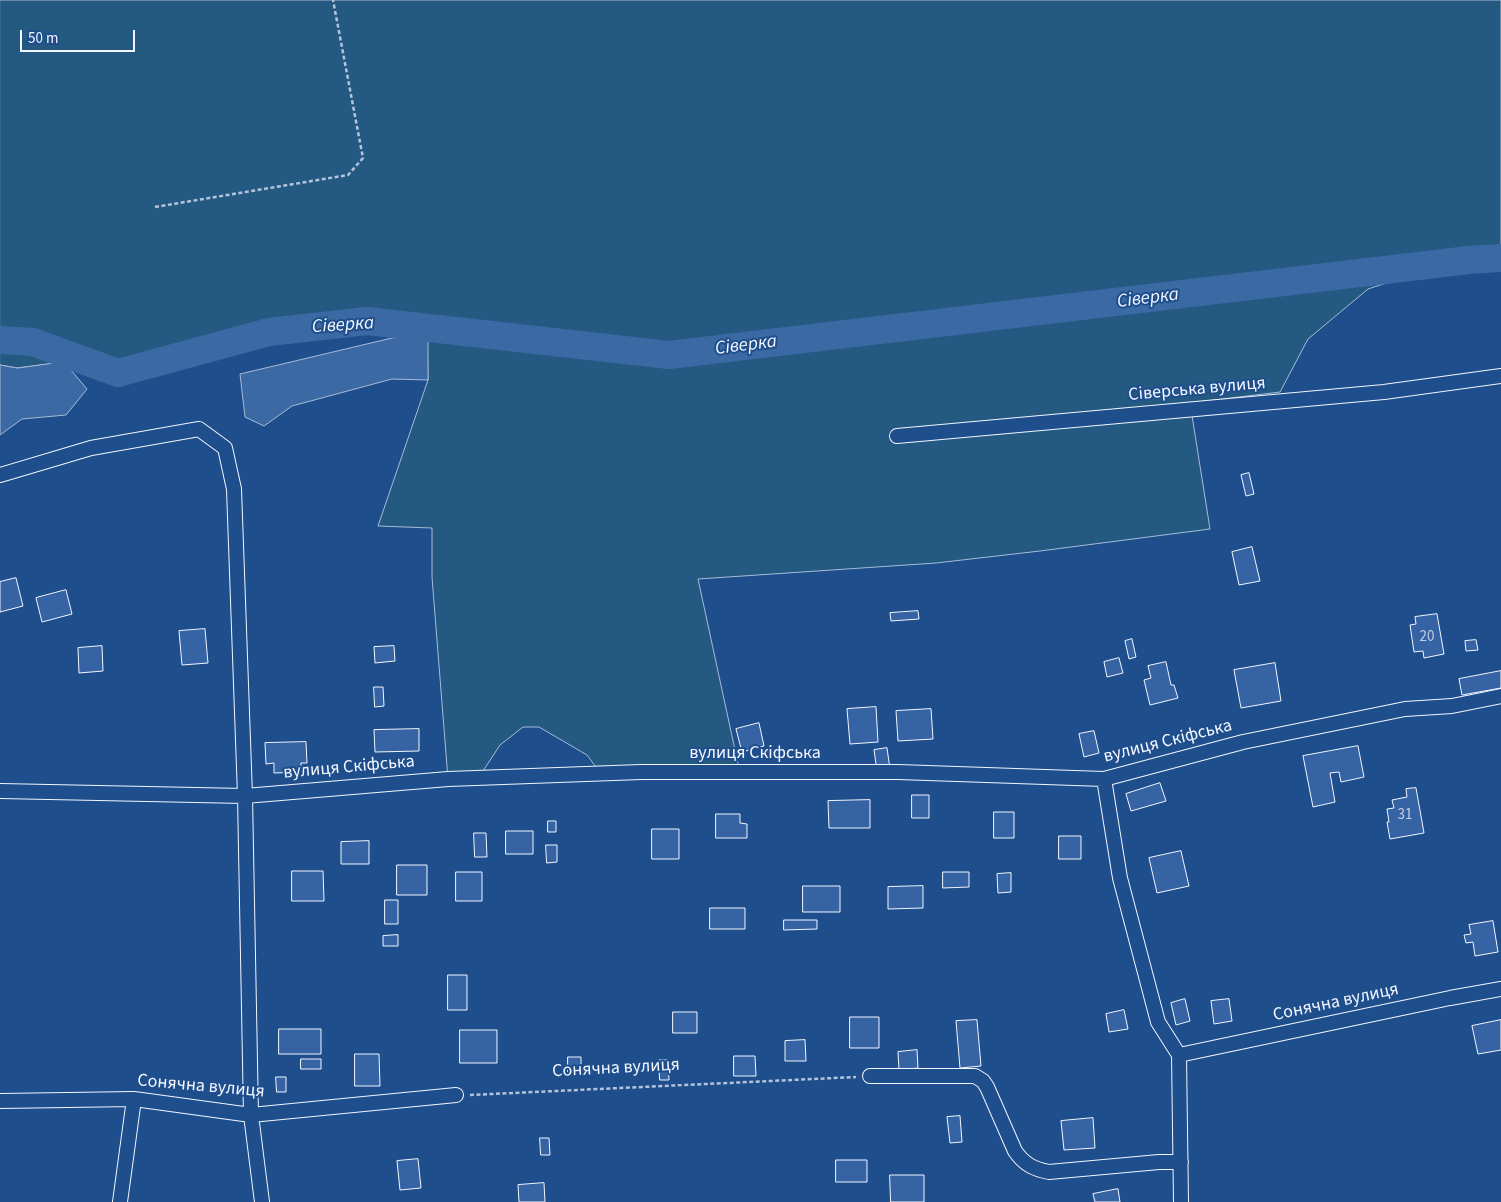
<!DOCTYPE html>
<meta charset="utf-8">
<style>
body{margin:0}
#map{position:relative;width:1501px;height:1202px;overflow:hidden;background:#1f4e8c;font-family:"Source Sans 3",sans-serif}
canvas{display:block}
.scale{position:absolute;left:20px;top:30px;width:115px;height:22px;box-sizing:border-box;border:2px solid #f2f6ff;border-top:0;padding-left:6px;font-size:15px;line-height:18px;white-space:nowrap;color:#f2f6ff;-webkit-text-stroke:4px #1f4e8c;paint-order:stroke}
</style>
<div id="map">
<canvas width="1501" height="1202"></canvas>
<div class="scale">50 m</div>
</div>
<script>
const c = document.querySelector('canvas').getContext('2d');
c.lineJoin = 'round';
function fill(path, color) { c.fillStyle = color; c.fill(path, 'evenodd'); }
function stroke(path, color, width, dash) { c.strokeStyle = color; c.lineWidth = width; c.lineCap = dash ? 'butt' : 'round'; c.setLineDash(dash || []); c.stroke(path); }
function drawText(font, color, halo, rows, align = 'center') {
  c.font = font + ' "Source Sans 3",sans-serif'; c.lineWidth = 4; c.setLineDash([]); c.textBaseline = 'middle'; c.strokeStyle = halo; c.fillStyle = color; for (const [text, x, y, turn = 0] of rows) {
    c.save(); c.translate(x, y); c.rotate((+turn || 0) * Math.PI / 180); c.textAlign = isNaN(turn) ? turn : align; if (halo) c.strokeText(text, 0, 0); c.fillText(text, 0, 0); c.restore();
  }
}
const green = new Path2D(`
 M 0,0 L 1501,0 L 1501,251 L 1414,274 L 1368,289 L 1308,339 L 1280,392 L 1190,403 L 1210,529 L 1040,551 L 936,563 L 698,579 L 740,773 L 601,774 L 587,755 L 539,727 L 523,727 L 500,745 L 483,771 L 448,779 L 432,577 L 432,528 L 378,526 L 428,380 L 427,317 L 367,321 L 269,332 L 118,373 L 64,362 L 17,368 L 0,365 Z`);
fill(green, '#245a82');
stroke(green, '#a8bbd7', 1);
const water = new Path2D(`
 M 428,336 L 428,380 L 392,379 L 292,406 L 264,426 L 245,417 L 240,374 L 392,338 Z
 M 64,362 L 87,389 L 66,415 L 22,419 L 0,435 L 0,365 L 17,368 Z`);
fill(water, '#3b69a3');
stroke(water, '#a8bbd7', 1);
stroke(new Path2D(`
 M 0,340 L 33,342 L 118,373 L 269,332 L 367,321 L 669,355 L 1469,260 L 1501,258`), '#3b69a3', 28);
const building = new Path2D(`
 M 1249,473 L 1254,494 L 1246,496 L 1241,475 Z
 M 1252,547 L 1260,581 L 1239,585 L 1232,552 Z
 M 16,578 L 23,606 L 0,612 L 0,582 Z
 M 66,590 L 72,614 L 42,622 L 36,598 Z
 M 918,611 L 919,619 L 891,621 L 890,613 Z
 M 1437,614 L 1444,654 L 1424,658 L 1423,651 L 1414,652 L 1410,625 L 1416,624 L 1415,617 Z
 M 205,629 L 208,663 L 182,665 L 179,631 Z
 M 1132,639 L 1136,657 L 1129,659 L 1125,641 Z
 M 1476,640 L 1478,650 L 1466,651 L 1465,641 Z
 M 102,646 L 103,671 L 79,673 L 78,648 Z
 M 394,646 L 395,661 L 375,663 L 374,647 Z
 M 1119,658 L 1123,673 L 1107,677 L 1104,662 Z
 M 1166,662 L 1171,685 L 1174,685 L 1178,698 L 1150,705 L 1144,680 L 1151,678 L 1148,666 Z
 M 1275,663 L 1281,701 L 1241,708 L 1234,670 Z
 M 1501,671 L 1501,688 L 1462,695 L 1459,679 Z
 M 374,687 L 383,687 L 384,706 L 375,707 Z
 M 876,707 L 878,742 L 850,744 L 847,709 Z
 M 931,709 L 933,739 L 898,741 L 896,711 Z
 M 759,723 L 764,746 L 742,752 L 736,729 Z
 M 419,729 L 419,751 L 375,752 L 374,730 Z
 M 1094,731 L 1099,753 L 1084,757 L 1079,734 Z
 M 306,742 L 307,763 L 301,763 L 301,772 L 274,773 L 274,763 L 266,764 L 265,743 Z
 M 1358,746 L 1364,777 L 1341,782 L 1339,772 L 1330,773 L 1335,802 L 1313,807 L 1303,756 Z
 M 887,748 L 890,769 L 877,771 L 874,750 Z
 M 1160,783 L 1166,801 L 1131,811 L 1126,794 Z
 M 1416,788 L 1424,833 L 1390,839 L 1387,822 L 1389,822 L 1387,809 L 1394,808 L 1392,800 L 1407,797 L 1406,789 Z
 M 912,795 L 929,795 L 929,818 L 912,818 Z
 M 870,800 L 870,828 L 829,828 L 828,801 Z
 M 994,812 L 1014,812 L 1014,838 L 994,838 Z
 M 716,814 L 740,814 L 740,823 L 747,824 L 747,838 L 716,838 Z
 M 548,821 L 556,821 L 556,832 L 548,832 Z
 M 652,829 L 679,829 L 679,859 L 652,859 Z
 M 506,831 L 533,831 L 533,854 L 506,854 Z
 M 474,833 L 486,833 L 487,857 L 475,857 Z
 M 1059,836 L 1081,836 L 1081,859 L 1059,859 Z
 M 369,841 L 369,864 L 341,864 L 341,842 Z
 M 546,845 L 557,845 L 557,862 L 547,863 Z
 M 1181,851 L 1189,886 L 1157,893 L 1149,858 Z
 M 397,865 L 427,865 L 427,895 L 397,895 Z
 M 292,871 L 323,871 L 324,901 L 292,901 Z
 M 456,872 L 482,872 L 482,901 L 456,901 Z
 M 943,872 L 969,872 L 969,887 L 943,888 Z
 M 1011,873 L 1011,892 L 998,893 L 997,874 Z
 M 803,886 L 840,886 L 840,912 L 803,912 Z
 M 923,886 L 923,908 L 888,909 L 888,887 Z
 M 385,900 L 398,900 L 398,924 L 385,924 Z
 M 710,908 L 745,908 L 745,929 L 710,929 Z
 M 784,920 L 817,920 L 817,929 L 784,930 Z
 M 1493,921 L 1498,952 L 1475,956 L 1473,942 L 1466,943 L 1464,935 L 1471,934 L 1469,925 Z
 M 398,935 L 398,946 L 383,946 L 383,936 Z
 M 448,975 L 467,975 L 467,1010 L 448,1010 Z
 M 1185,999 L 1190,1021 L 1176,1025 L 1171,1003 Z
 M 1229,999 L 1232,1021 L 1214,1024 L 1211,1001 Z
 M 1124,1010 L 1128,1029 L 1109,1032 L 1106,1014 Z
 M 673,1012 L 697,1012 L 697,1033 L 673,1033 Z
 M 850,1017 L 879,1017 L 879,1048 L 850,1048 Z
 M 977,1020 L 981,1066 L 960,1068 L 956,1021 Z
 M 1501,1020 L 1501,1050 L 1478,1054 L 1472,1026 Z
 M 279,1029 L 321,1029 L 321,1054 L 279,1054 Z
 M 460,1030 L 497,1030 L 497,1063 L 460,1063 Z
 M 805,1040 L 806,1061 L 785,1061 L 785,1041 Z
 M 917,1050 L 918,1068 L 899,1070 L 898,1052 Z
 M 355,1054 L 379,1054 L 380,1086 L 355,1086 Z
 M 734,1056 L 755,1056 L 756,1076 L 734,1076 Z
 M 568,1057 L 581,1057 L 581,1072 L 568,1072 Z
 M 301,1059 L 321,1059 L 321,1069 L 301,1069 Z
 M 659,1060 L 668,1060 L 669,1080 L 660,1080 Z
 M 276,1077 L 286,1077 L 286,1092 L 277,1092 Z
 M 960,1116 L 962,1142 L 950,1143 L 947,1117 Z
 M 1093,1118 L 1095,1148 L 1064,1150 L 1061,1121 Z
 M 540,1138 L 549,1138 L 550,1155 L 541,1155 Z
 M 418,1159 L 421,1188 L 400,1190 L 397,1161 Z
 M 836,1160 L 867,1160 L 867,1182 L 836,1182 Z
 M 890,1175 L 924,1175 L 924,1202 L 891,1202 Z
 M 544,1183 L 545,1202 L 519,1202 L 518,1185 Z
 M 1118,1189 L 1120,1202 L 1095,1202 L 1093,1194 Z`);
fill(building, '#3563a3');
stroke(building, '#f2f6ff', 1);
const minor = new Path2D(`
 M 897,436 L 1384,392 L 1501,376
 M 0,475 L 91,448 L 199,429 L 225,448 L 234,489 L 245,796 L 251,1115 L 262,1202
 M 1104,779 L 1120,878 L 1158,1022 L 1179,1055 L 1181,1202
 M 0,791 L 245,796 L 448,779 L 641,772 L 898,772 L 1104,779 L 1243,742 L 1405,709 L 1452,706 L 1501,696
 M 1179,1055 L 1450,998 L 1501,989
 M 870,1076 L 975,1076 L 983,1081 L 987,1087 L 1015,1151 C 1024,1164 1033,1169 1049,1172 L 1159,1162 L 1181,1162
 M 0,1101 L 134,1099 L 251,1115 L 456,1095
 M 120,1202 L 134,1099`);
stroke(minor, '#f2f6ff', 16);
stroke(new Path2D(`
 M 155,207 L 348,175 L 363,158 L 333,0
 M 470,1095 L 856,1077`), '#b3c4dc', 2.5, [4, 2.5]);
stroke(minor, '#1f4e8c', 14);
drawText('15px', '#c3d1e8', null, [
 ["20",1427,638],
 ["31",1405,816]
]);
drawText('18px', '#f2f6ff', '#1f4e8c', [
 ["Сіверська вулиця",1197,390,-5],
 ["вулиця Скіфська",1168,742,-14],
 ["вулиця Скіфська",755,754],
 ["вулиця Скіфська",349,768,-5],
 ["Сонячна вулиця",1336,1003,-12],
 ["Сонячна вулиця",616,1069,-3],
 ["Сонячна вулиця",201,1087,5]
]);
drawText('italic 19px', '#f2f6ff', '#1f4e8c', [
 ["Сіверка",1148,299,-7],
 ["Сіверка",343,326,-4],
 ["Сіверка",746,346,-7]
]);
</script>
